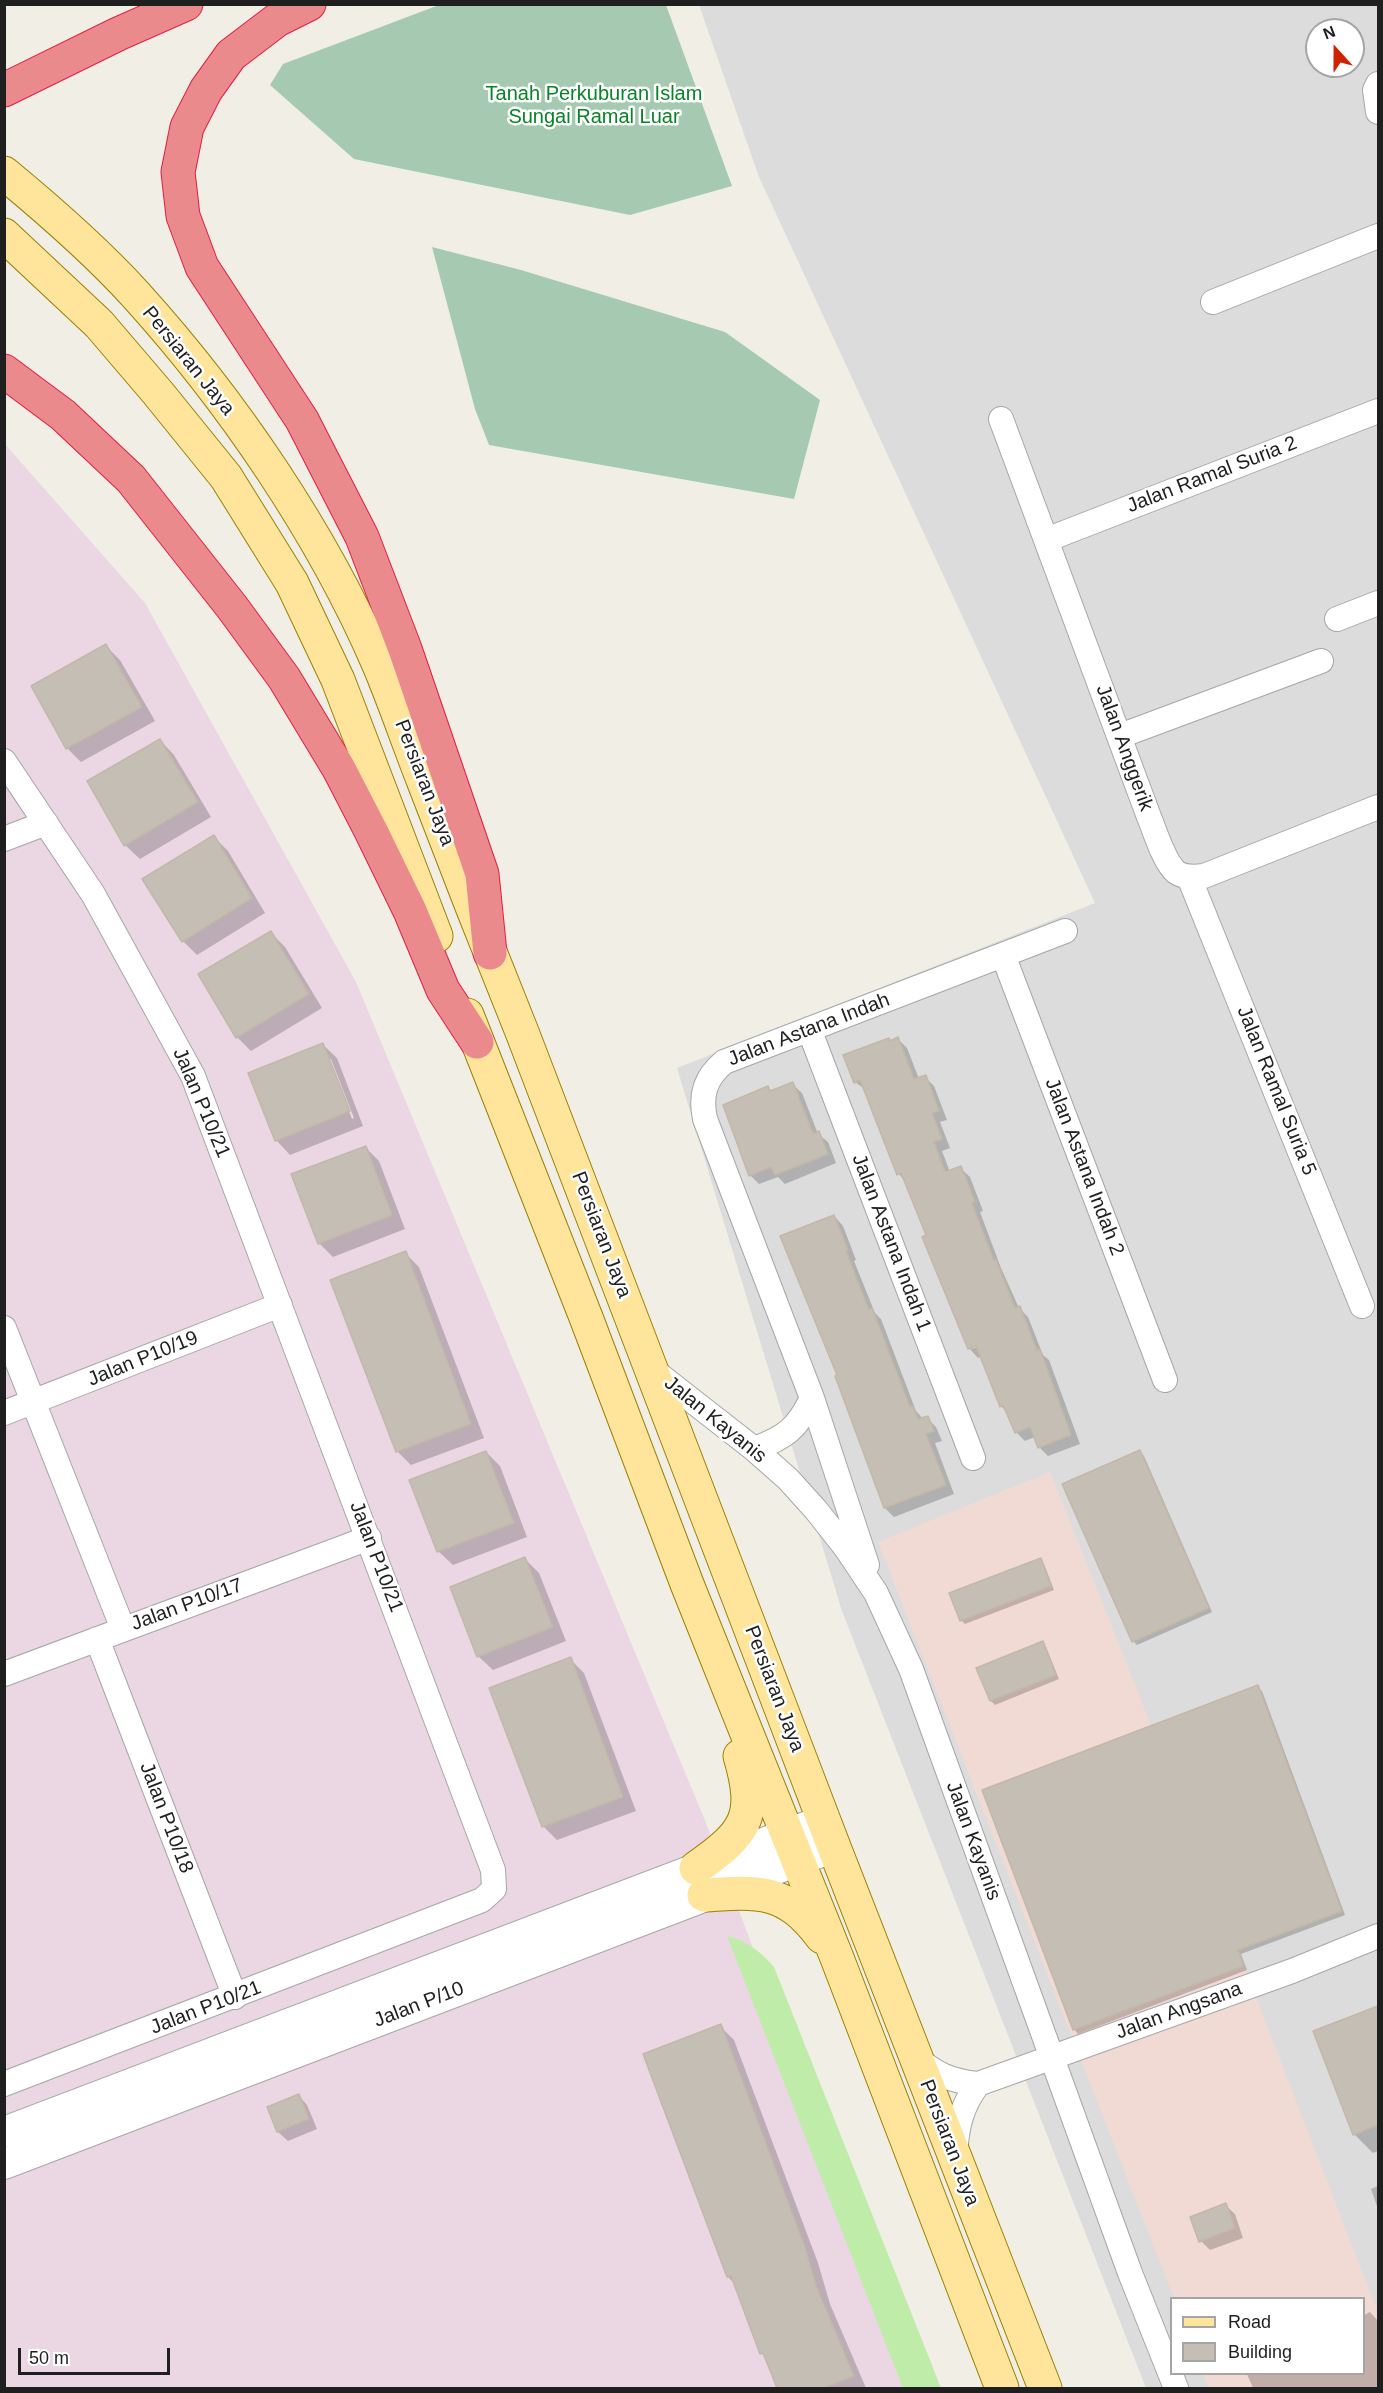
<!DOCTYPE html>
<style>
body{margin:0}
#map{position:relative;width:1383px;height:2393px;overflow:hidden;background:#f0eee5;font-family:Arial,sans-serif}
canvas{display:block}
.frame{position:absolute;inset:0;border:6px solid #1f1f1f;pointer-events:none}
.legend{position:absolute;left:1170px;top:2297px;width:195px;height:78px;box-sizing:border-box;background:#fff;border:2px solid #a5a5a5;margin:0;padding:8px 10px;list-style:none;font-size:18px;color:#1f1f1f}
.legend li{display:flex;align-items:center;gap:12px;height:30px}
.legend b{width:30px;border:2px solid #a5a5a5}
.north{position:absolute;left:1305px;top:18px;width:60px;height:60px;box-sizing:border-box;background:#fff;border:2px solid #a5a5a5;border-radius:50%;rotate:339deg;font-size:16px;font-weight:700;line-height:24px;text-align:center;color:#1f1f1f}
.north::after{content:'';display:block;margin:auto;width:21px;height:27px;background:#cf2200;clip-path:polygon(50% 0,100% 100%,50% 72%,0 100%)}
.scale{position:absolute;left:18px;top:2348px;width:152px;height:27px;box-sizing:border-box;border:3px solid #1f1f1f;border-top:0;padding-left:8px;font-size:18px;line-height:21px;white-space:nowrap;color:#1f1f1f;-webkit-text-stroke:4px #fff;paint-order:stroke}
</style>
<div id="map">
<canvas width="1383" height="2393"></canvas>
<div class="frame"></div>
<ul class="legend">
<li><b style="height:8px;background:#ffe49c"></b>Road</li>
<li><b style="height:16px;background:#c5beb4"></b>Building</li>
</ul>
<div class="north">N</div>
<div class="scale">50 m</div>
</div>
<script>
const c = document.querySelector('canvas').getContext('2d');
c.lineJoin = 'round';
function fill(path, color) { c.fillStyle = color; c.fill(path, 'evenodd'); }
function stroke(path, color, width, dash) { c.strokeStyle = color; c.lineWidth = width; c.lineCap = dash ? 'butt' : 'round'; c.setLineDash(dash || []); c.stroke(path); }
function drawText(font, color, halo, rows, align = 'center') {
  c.font = font + ' Arial,sans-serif'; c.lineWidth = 5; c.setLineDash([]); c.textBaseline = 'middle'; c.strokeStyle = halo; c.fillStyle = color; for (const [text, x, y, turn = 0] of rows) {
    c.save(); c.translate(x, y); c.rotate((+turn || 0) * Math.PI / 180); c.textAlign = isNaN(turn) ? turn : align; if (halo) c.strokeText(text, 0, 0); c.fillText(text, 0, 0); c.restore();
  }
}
fill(new Path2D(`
 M 699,5 L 1378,5 L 1378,2388 L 1146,2388 L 842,1611 L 677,1068 L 1095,903 L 759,177 ZM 1317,30 L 1353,30 L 1353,66 L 1317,66 ZM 1172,2298 L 1364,2298 L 1364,2374 L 1172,2374 Z`), '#dddcdc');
fill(new Path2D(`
 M 1050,1472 L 1139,1695 L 1378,2313 L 1378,2388 L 1209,2388 L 1203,2374 L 1364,2374 L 1364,2298 L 1174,2298 L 878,1542 Z`), '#f2dad4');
fill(new Path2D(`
 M 4,443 L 145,603 L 356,982 L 704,1818 L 919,2388 L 5,2388 Z`), '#ead7e3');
fill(new Path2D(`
 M 727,1936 C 746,1940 762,1953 774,1967 L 941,2388 L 903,2388 Z`), '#bfeca9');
fill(new Path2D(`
 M 439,5 L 666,5 L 732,186 L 630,215 L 354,159 L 270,85 L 283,64 Z
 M 432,247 L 521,270 L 725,332 L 820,400 L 794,499 L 489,445 L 475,409 Z`), '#a5cab1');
fill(new Path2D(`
 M 106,646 L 120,660 L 155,721 L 81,762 L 67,748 Z
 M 160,740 L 174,755 L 211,817 L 140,859 L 125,845 Z
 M 214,837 L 228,851 L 265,913 L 197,955 L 183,941 Z
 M 271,933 L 285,947 L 322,1008 L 251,1051 L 237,1037 Z
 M 898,1039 L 907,1048 L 919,1079 L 925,1077 L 934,1086 L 947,1120 L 940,1122 L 950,1148 L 942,1151 L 950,1172 L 960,1168 L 970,1177 L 983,1211 L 980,1212 L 1001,1268 L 1019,1308 L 1028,1317 L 1043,1355 L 1049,1360 L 1080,1444 L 1048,1456 L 1039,1447 L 1035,1437 L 1025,1441 L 1016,1432 L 1008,1413 L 1001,1406 L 982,1356 L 978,1358 L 969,1348 L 905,1181 L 899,1174 L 866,1090 L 855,1082 L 890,1042 ZM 984,1345 L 971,1349 L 971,1346 Z
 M 322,1044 L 337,1058 L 363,1126 L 290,1155 L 276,1140 L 250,1074 ZM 328,1059 L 331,1059 L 354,1118 L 352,1119 Z
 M 792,1084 L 802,1093 L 818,1134 L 828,1142 L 836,1163 L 785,1184 L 778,1177 L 759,1184 L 750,1175 L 768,1088 L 772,1092 Z
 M 365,1147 L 379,1161 L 405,1229 L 333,1257 L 319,1243 Z
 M 834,1216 L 843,1226 L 856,1260 L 854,1261 L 875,1313 L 881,1319 L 916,1411 L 923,1419 L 927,1418 L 936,1427 L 942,1441 L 935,1443 L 954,1494 L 894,1517 L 885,1508 Z
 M 405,1253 L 419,1267 L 484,1438 L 411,1465 L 397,1451 Z
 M 486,1452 L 500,1466 L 527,1537 L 453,1565 L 438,1551 Z
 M 1140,1452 L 1144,1456 L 1212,1612 L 1137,1645 L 1133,1641 Z
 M 525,1559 L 539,1573 L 566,1641 L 493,1670 L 478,1656 Z
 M 1040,1560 L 1044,1564 L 1054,1590 L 965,1624 L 961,1620 Z
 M 1042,1643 L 1046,1647 L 1059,1679 L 995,1705 L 991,1701 Z
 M 570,1659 L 584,1673 L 636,1811 L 557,1840 L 543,1826 Z
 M 1257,1686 L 1262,1691 L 1345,1915 L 1241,1954 L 1247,1970 L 1078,2034 L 1074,2029 Z
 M 1378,2008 L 1378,2151 L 1373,2153 L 1354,2134 L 1315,2032 Z
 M 720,2026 L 734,2040 L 818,2263 L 830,2304 L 866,2388 L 778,2388 L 767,2358 L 762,2353 L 735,2284 L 728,2277 Z
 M 298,2095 L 307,2105 L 317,2129 L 288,2141 L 278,2132 L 268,2108 Z
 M 1378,2186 L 1378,2209 L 1371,2189 Z
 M 1225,2205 L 1235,2214 L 1243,2238 L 1210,2250 L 1201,2241 Z
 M 1370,2312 L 1378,2321 L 1378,2388 L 1253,2388 L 1247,2374 L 1364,2374 L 1364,2315 Z`), '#0003');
const building = new Path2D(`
 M 106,644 L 142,707 L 66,749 L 31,686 Z
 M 160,739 L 198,802 L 124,846 L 87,781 Z
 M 214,835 L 252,898 L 182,942 L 142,879 Z
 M 271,931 L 309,994 L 236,1038 L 198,974 Z
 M 898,1037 L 914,1079 L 926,1075 L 939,1111 L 932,1113 L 942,1139 L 934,1142 L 945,1172 L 961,1166 L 975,1202 L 972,1203 L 994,1261 L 996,1260 L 1015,1308 L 1020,1306 L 1037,1351 L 1040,1349 L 1071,1435 L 1038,1448 L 1030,1427 L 1015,1433 L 1003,1405 L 1000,1407 L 976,1346 L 968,1349 L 922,1237 L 926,1235 L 901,1173 L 897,1175 L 860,1080 L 854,1083 L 843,1055 L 889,1038 L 890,1041 Z
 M 323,1043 L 350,1111 L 275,1141 L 248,1073 Z
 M 793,1082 L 813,1134 L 819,1131 L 828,1154 L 775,1175 L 771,1167 L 749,1176 L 723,1105 L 768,1086 L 770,1091 Z
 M 366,1146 L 392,1215 L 318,1244 L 291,1174 Z
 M 834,1215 L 848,1250 L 846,1251 L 869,1310 L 872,1308 L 910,1407 L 913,1406 L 918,1419 L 928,1416 L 934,1431 L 926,1434 L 946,1485 L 884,1508 L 835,1376 L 837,1375 L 780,1236 Z
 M 406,1251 L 471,1424 L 396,1452 L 330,1280 Z
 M 1140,1450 L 1209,1608 L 1132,1642 L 1062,1484 Z
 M 486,1451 L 514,1523 L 437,1552 L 409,1480 Z
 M 525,1557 L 553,1627 L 477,1657 L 450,1587 Z
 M 1041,1558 L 1051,1586 L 960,1621 L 949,1593 Z
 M 1043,1641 L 1056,1675 L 990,1701 L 976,1668 Z
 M 571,1657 L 623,1797 L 542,1827 L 489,1688 Z
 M 1258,1685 L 1342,1911 L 1238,1950 L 1244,1966 L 1073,2030 L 982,1790 Z
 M 1378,2006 L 1378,2125 L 1353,2135 L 1313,2031 Z
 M 721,2024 L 805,2247 L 817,2288 L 854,2376 L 824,2388 L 777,2388 L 763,2353 L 760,2354 L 731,2276 L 727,2277 L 643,2054 Z
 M 299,2094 L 309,2119 L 277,2132 L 267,2107 Z
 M 1226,2203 L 1235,2228 L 1199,2242 L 1190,2217 Z`);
fill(building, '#c5beb4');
stroke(building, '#c3b8a7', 1.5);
const minor = new Path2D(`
 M 1378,84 L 1375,90 L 1378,112
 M 1213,302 L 1378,236
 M 1001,419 L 1149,817 C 1155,831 1164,862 1176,872 C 1184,878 1195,877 1204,876 L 1378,807
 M 1046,540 L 1378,411
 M 1337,619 L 1378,603
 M 1120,736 L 1321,661
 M 4,761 L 93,894 L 193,1076 L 493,1870 L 494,1889 L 482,1900 L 4,2084
 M 4,839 L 46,823
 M 1189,877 L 1362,1306
 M 1003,955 L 1165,1380
 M 809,1029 L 973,1458
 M 4,1328 L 123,1629
 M 653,1370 L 754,1449 L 788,1479 L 816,1510 L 846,1548 L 876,1593 L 911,1669 L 1130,2273 L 1176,2388
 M 4,1413 L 280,1305
 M 754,1449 C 785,1438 798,1428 812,1398
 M 867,1565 L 812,1398 L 705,1119 C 700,1095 705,1078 724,1062 L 1065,931
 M 97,1639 L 235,1997
 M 4,1674 L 369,1538
 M 915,2056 C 934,2074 951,2081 978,2084 L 1292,1971 L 1378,1936
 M 955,2154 C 957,2126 961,2107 978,2084`);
const tertiary = new Path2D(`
 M 4,2132 L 824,1820
 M 4,2164 L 834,1847`);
const primary = new Path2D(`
 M 4,173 C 50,211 95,250 135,294 C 232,401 322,533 379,665 C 395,703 408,742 423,780 C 455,864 488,948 522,1032 L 834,1847 L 1045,2388
 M 4,235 L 99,324 L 158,393 L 226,477 L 292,583 L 338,680 L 436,936
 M 467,1015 L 587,1320 L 687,1584 L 837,1958 L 1002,2388
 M 696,1868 C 746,1833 758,1817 740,1756
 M 704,1895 C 760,1891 786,1889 822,1937`);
const motorway = new Path2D(`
 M 309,4 L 277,20 L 231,55 L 206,90 L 187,127 L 178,172 L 183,216 L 202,267 L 302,420 L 362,537 L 405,649 L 482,874 L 490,953
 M 4,90 L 118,34 L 186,4
 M 4,371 L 63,415 L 131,479 L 232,607 L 284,678 L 339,769 L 371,831 L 410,911 L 443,990 L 477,1042`);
stroke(minor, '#a6a6a6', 26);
stroke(tertiary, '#a6a6a6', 32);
stroke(primary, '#9b8100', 35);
stroke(motorway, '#e31e41', 35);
stroke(minor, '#fff', 24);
stroke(tertiary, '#fff', 30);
stroke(primary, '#ffe49c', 33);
stroke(motorway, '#eb8a8c', 33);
drawText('20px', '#078426', '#fff', [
 ["Tanah Perkuburan Islam",594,94],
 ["Sungai Ramal Luar",594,117]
]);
drawText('20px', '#1f1f1f', '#fff', [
 ["Persiaran Jaya",188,361,51],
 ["Jalan Ramal Suria 2",1212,475,-21],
 ["Jalan Anggerik",1124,748,70],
 ["Persiaran Jaya",424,783,69],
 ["Jalan Astana Indah",809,1030,-21],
 ["Jalan Ramal Suria 5",1276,1091,68],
 ["Jalan P10/21",201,1103,67],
 ["Jalan Astana Indah 2",1084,1167,69],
 ["Persiaran Jaya",601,1235,69],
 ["Jalan Astana Indah 1",891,1243,69],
 ["Jalan P10/19",143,1359,-22],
 ["Jalan Kayanis",715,1420,39],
 ["Jalan P10/21",376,1557,69],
 ["Jalan P10/17",187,1605,-20],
 ["Persiaran Jaya",774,1689,69],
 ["Jalan P10/18",166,1818,69],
 ["Jalan Kayanis",973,1841,70],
 ["Jalan P/10",419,2005,-21],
 ["Jalan P10/21",206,2008,-21],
 ["Jalan Angsana",1179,2011,-20],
 ["Persiaran Jaya",949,2143,69]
]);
</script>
